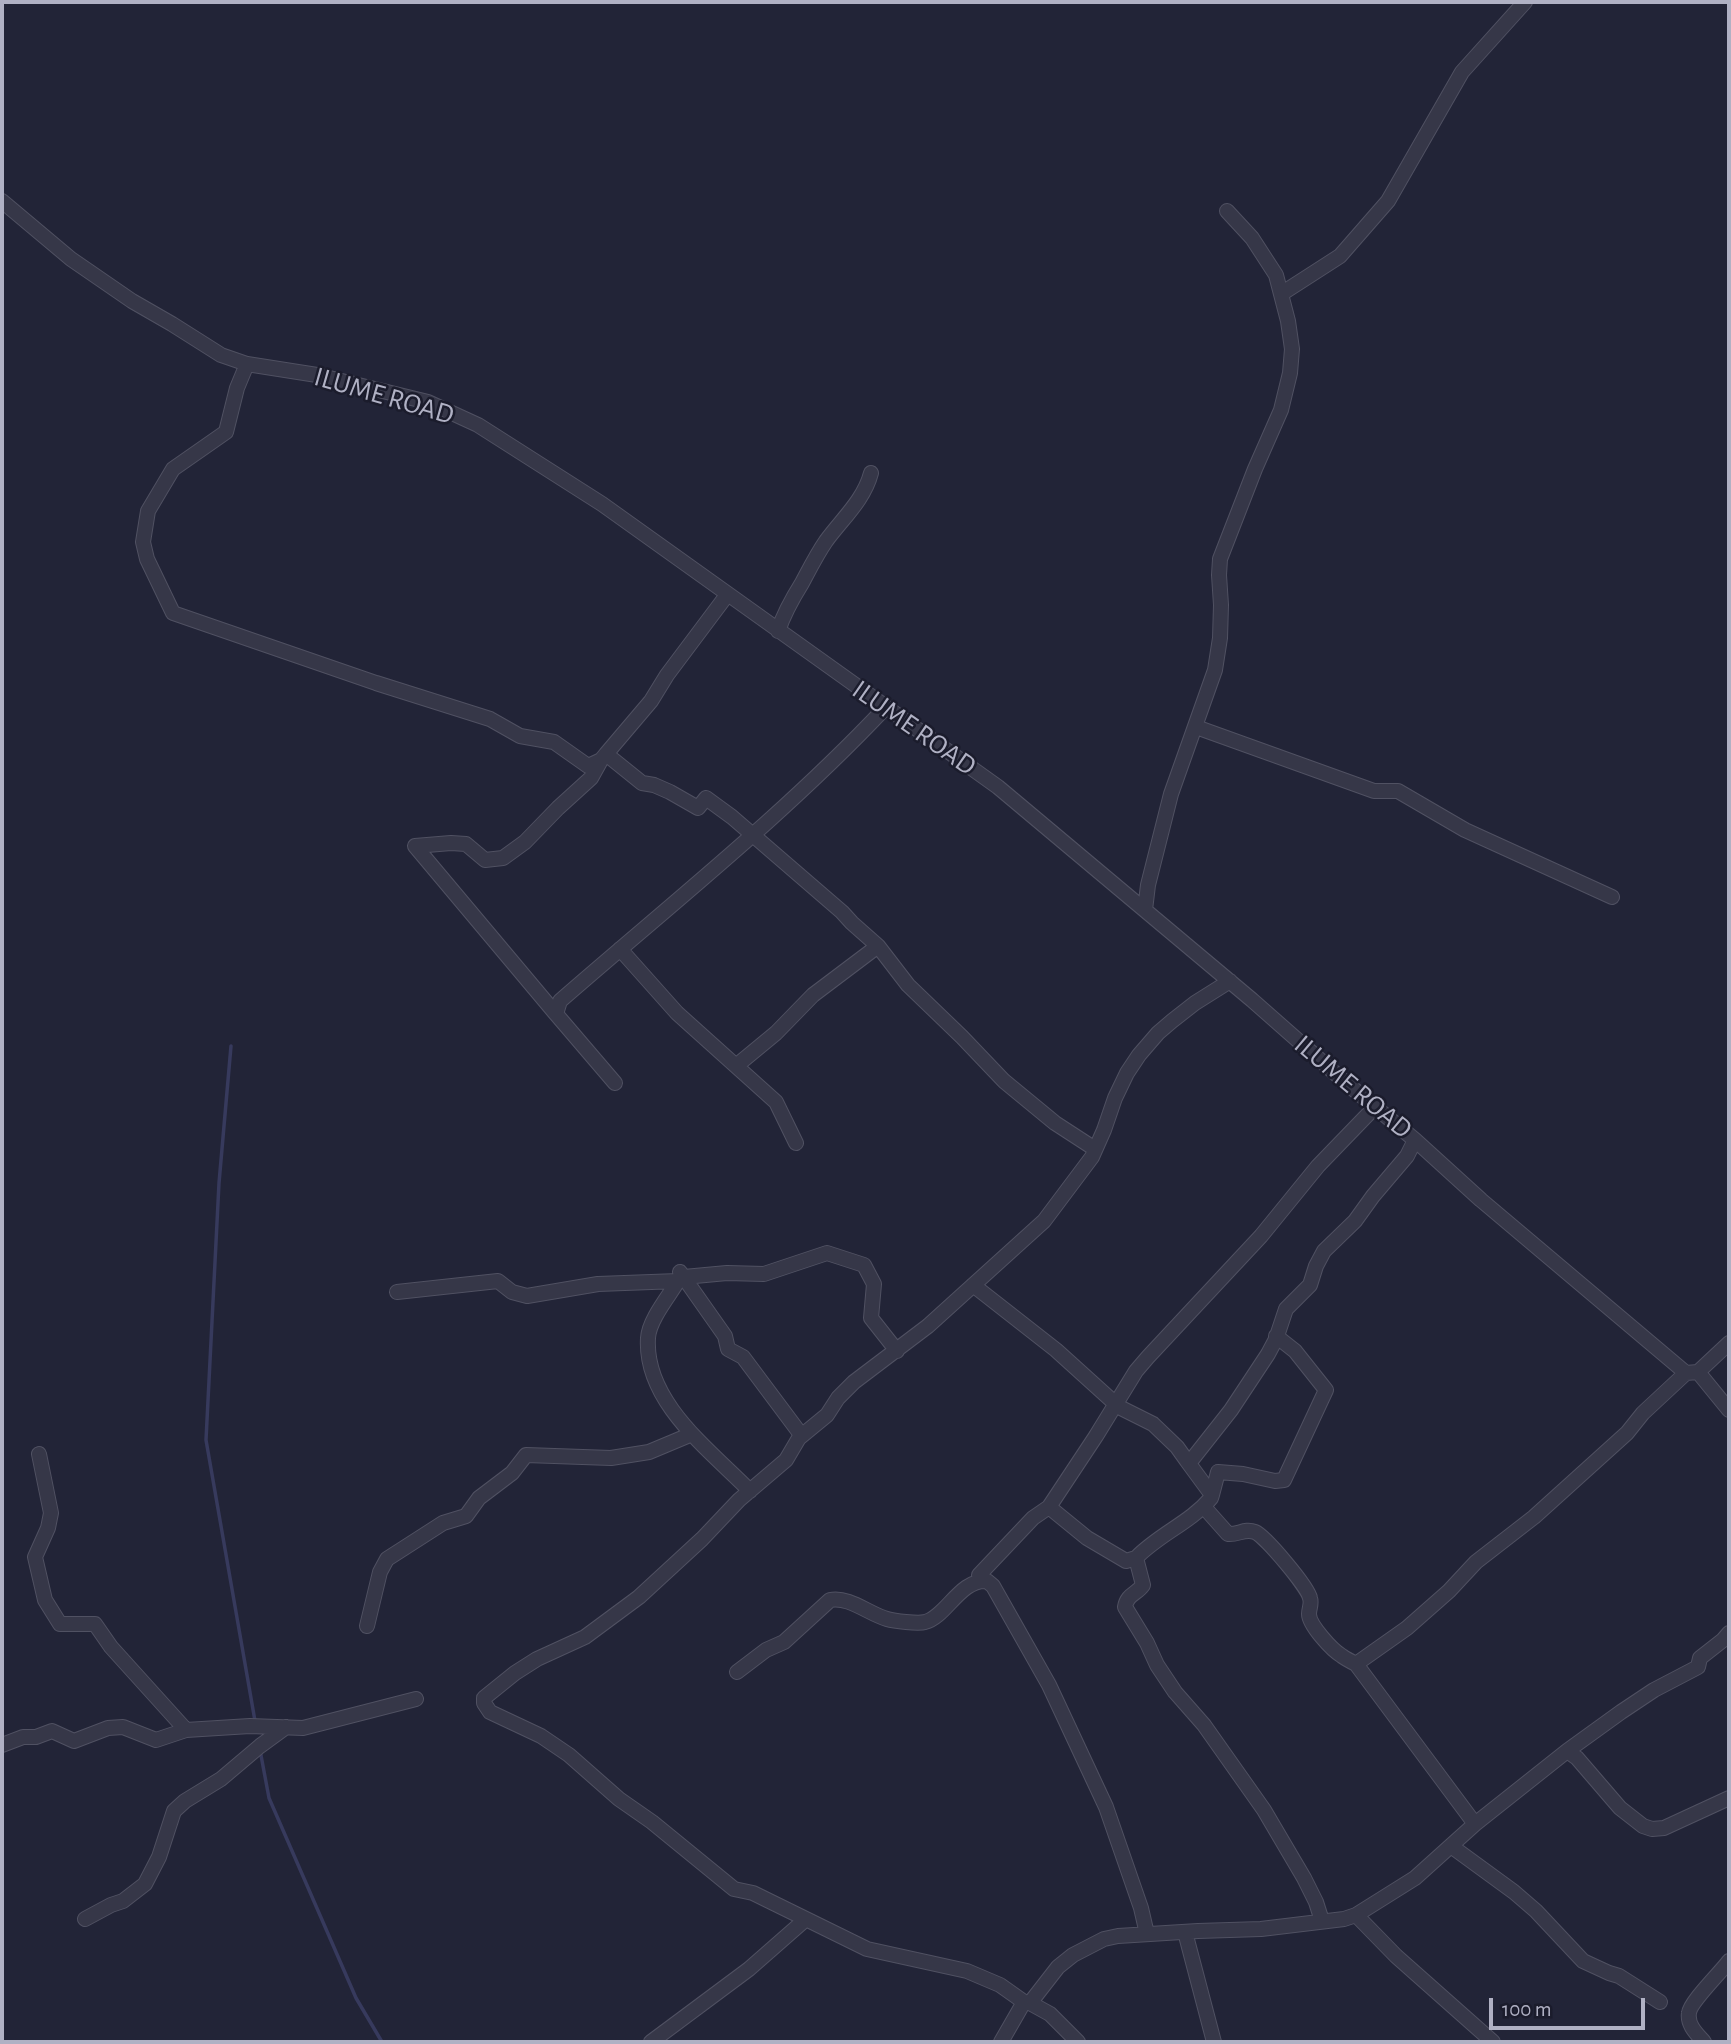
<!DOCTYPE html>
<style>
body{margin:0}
#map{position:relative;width:1731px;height:2044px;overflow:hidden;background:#222437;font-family:"Alegreya Sans",sans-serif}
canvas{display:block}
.frame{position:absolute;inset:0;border:4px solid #b0b1c4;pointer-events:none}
.scale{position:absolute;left:1489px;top:1998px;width:156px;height:32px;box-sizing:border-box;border:4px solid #b0b1c4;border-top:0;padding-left:9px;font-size:21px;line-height:24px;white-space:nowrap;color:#b0b1c4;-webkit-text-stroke:5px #1b1c2c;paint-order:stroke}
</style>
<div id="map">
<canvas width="1731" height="2044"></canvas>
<div class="frame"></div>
<div class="scale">100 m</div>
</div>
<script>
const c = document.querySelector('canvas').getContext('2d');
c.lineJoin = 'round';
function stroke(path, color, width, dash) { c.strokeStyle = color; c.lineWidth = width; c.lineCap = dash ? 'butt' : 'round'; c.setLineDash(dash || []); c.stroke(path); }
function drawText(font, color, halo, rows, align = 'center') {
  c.font = font + ' "Alegreya Sans",sans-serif'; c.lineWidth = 5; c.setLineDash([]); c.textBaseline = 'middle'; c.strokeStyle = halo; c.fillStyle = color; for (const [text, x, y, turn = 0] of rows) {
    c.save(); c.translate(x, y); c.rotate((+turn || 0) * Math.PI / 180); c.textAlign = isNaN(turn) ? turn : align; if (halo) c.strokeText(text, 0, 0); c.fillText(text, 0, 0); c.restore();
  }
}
stroke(new Path2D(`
 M 231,1046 L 219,1183 L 206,1440 L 255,1721
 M 260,1750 L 269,1798 L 356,1998 L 382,2042`), '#373a5d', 3.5);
const minor = new Path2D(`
 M 2,201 L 71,259 L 132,301 L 172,324 L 221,355 L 247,364 L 317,375 L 428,402 L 478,425 L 602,504 L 998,787 L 1252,1000 L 1345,1082 L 1415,1140 L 1481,1200 L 1686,1373 L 1698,1372 L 1729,1410
 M 1281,294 L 1340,256 L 1388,201 L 1462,72 L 1525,2
 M 247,364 L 237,388 L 226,432 L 173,469 L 148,511 L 143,542 L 147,559 L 173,613 L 376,683 L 490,719 L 520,736 L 554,742 L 588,766 L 601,760 L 606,754 L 642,783 L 654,785 L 670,792 L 698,808 L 706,798 L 732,817 L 842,912 L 852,923 L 878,946 L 908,985 L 962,1037 L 1004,1081 L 1055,1123 L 1095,1149
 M 778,631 C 784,613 792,599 802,583 C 810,568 817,554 826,541 C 842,519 864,500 871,473
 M 1196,727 L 1374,791 L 1398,791 L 1465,830 L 1612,897
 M 606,754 L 651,701 L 667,675 L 727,595
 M 1145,910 L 1148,885 L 1171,794 L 1215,670 L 1220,638 L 1221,605 L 1219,575 L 1220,559 L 1255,469 L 1281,410 L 1290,373 L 1292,349 L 1288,321 L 1276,275 L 1252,238 L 1227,211
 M 620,949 L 677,1013 L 776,1102 L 796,1143
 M 556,1014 L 415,846 L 451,843 L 466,844 L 485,860 L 503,858 L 525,842 L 558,808 L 591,778 L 601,760
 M 736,1066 L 776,1033 L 813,995 L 878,946
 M 615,1083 L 556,1014 L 560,1001 C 670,905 785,814 885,708
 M 680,1272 L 725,1336 L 728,1349 L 743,1357 L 799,1432
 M 678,1281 C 669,1296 649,1320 648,1338 C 644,1402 710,1450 750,1491
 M 973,1285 L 1056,1350 L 1119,1407 L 1153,1424 L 1177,1447 L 1187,1461 L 1190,1462 L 1231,1410 L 1268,1354 L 1276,1339 L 1286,1309 L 1310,1285 L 1316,1266 L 1324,1251 L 1355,1221 L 1373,1196 L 1407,1156 L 1415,1140
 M 397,1292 L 498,1281 L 512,1292 L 527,1296 L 598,1284 L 678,1281 L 684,1277 L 727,1273 L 764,1274 L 827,1253 L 864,1265 L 874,1284 L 871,1318 L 897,1351
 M 1698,1372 L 1729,1343
 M 39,1454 L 51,1513 L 48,1528 L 35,1557 L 45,1600 L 60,1624 L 95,1624 L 111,1647 L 186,1730 L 250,1726 L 303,1728 L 416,1699
 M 1187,1461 L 1212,1495 L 1211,1498 C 1190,1523 1159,1534 1136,1558 L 1143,1585 C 1137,1594 1127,1594 1125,1607 L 1147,1643 L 1157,1665 L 1175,1692 L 1204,1725 L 1264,1810 L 1304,1878 L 1316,1902 L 1322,1921
 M 1212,1495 L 1218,1472 L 1243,1474 L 1275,1481 L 1284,1480 L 1326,1390 L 1295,1351 L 1276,1336
 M 1049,1507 L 1087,1538 L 1126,1561 L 1136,1558
 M 1204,1507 L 1228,1534 C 1238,1535 1245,1528 1255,1532 C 1265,1536 1308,1587 1310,1598 C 1312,1604 1309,1608 1309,1614 C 1309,1625 1332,1650 1342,1656 C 1346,1659 1352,1662 1356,1664
 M 979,1575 L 1033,1518 L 1049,1507 L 1096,1436 L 1136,1371 L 1148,1357 L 1261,1236 L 1318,1166 L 1375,1107
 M 367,1626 L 380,1572 L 387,1559 L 443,1523 L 466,1516 L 479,1498 L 512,1473 L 526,1455 L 611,1458 L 649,1452 L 692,1434
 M 737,1672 L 766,1650 L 784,1642 L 830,1600 C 849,1596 869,1614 887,1619 C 894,1621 918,1624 925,1622 C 946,1617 960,1579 987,1581 L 993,1586 L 1049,1685 L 1106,1807 L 1141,1908 L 1147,1934
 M 2,1745 L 23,1737 L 36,1737 L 52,1731 L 74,1741 L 108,1728 L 123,1727 L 156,1740 L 186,1730
 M 1567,1751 L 1621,1712 L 1654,1690 L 1698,1667 L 1700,1658 L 1723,1640 L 1729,1633
 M 1475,1824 L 1356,1664 L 1407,1628 L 1449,1591 L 1476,1562 L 1534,1517 L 1627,1433 L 1643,1413 L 1686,1373
 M 1451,1846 L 1514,1892 L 1536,1911 L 1583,1961 L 1609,1973 L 1619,1976 L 1660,2002
 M 1356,1915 L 1396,1956 L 1493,2042
 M 85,1919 L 111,1905 L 123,1901 L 145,1884 L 159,1857 L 174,1811 L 185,1801 L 221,1779 L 260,1746 L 286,1727
 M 1185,1932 L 1214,2042
 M 1030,2003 L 1058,1967 L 1073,1955 L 1104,1939 L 1118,1936 L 1198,1931 L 1261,1929 L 1344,1919 L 1356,1915 L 1415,1878 L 1475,1824 L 1567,1751 L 1577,1758 L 1620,1808 L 1643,1826 L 1652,1829 L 1664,1828 L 1729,1798
 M 651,2042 L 749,1969 L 806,1919
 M 1001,2042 L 1024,2002
 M 1078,2042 L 1050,2014 L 1030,2003 L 1024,2002 L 1000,1985 L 967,1971 L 867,1949 L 753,1893 L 734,1889 L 652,1822 L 619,1799 L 569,1755 L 541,1736 L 490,1712 L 484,1703 L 484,1698 L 515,1673 L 537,1659 L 585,1637 L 639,1597 L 702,1539 L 739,1500 L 786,1460 L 799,1438 L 827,1415 L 838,1398 L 854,1382 L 928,1326 L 1044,1221 L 1092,1157 L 1104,1130 L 1115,1098 L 1127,1073 L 1139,1055 L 1158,1033 L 1172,1021 L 1195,1003 L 1230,981
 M 1704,2042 C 1697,2034 1687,2025 1689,2013 C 1690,2002 1721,1972 1729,1961`);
stroke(minor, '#505162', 16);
stroke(minor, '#363748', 14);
drawText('28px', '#b0b1c4', '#1b1c2c', [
 ["ILUME ROAD",384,396,16],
 ["ILUME ROAD",914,728,35],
 ["ILUME ROAD",1353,1087,40]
]);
</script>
